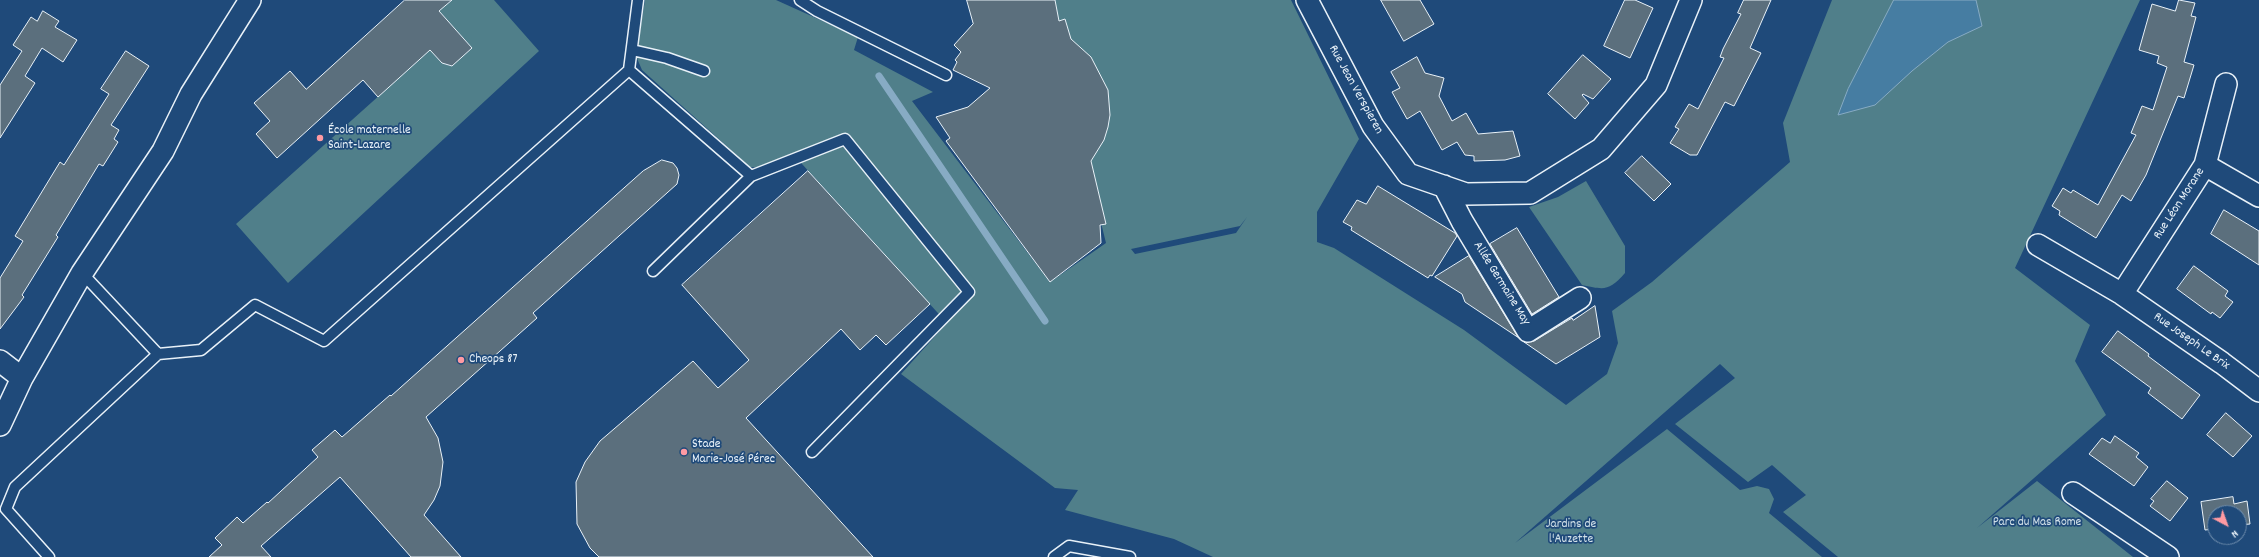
<!DOCTYPE html>
<meta charset="utf-8">
<style>
body{margin:0}
#map{position:relative;width:2259px;height:557px;overflow:hidden;background:#1f4a7a;font-family:Dekko,sans-serif}
canvas{display:block}
.north{position:absolute;left:2207px;top:505px;width:40px;height:40px;box-sizing:border-box;background:#1f4a7a;border:1px solid #6f8dac;border-radius:50%;rotate:139deg;font-size:11px;font-weight:700;line-height:16px;text-align:center;color:#e8f1f8}
.north::after{content:'';display:block;margin:auto;width:14px;height:18px;background:#ff9aa2;clip-path:polygon(50% 0,100% 100%,50% 72%,0 100%)}
</style>
<div id="map">
<canvas width="2259" height="557"></canvas>
<div class="north">N</div>
</div>
<script>
const c = document.querySelector('canvas').getContext('2d');
c.lineJoin = 'round';
function fill(path, color) { c.fillStyle = color; c.fill(path, 'evenodd'); }
function stroke(path, color, width, dash) { c.strokeStyle = color; c.lineWidth = width; c.lineCap = dash ? 'butt' : 'round'; c.setLineDash(dash || []); c.stroke(path); }
function drawText(font, color, halo, rows, align = 'center') {
  c.font = font + ' Dekko,sans-serif'; c.lineWidth = 3.5; c.setLineDash([]); c.textBaseline = 'middle'; c.strokeStyle = halo; c.fillStyle = color; for (const [text, x, y, turn = 0] of rows) {
    c.save(); c.translate(x, y); c.rotate((+turn || 0) * Math.PI / 180); c.textAlign = isNaN(turn) ? turn : align; if (halo) c.strokeText(text, 0, 0); c.fillText(text, 0, 0); c.restore();
  }
}
fill(new Path2D(`
 M 452,0 L 494,0 L 539,51 L 288,283 L 236,224 L 430,50 L 442,63 L 451,66 L 472,48 L 439,11 Z
 M 645,0 L 776,0 L 858,37 L 854,50 L 933,92 L 912,101 L 1050,282 L 1106,243 L 1046,0 L 1291,0 L 1359,139 L 1317,212 L 1317,242 L 1334,248 L 1464,330 L 1566,405 L 1607,374 L 1618,343 L 1612,311 L 1652,282 L 1790,162 L 1783,123 L 1832,0 L 2140,0 L 2015,268 L 2090,325 L 2075,361 L 2106,415 L 1977,528 L 2037,481 L 2133,557 L 1838,557 L 1783,512 L 1806,495 L 1772,465 L 1748,482 L 1675,424 L 1735,378 L 1720,364 L 1515,543 L 1667,429 L 1740,490 L 1757,486 L 1769,489 L 1774,499 L 1769,513 L 1822,557 L 1213,557 L 1174,539 L 1065,510 L 1078,490 L 1055,488 L 901,374 L 947,323 L 792,153 L 773,169 L 750,167 L 642,70 L 636,56 ZM 1247,217 L 1236,233 L 1135,254 L 1131,249 L 1240,226 Z
 M 1586,181 L 1625,246 L 1625,273 C 1609,291 1605,290 1582,285 L 1529,207 L 1558,197 Z`), '#507f8a');
const water = new Path2D(`
 M 1894,0 L 1976,0 L 1982,26 L 1948,42 L 1912,71 L 1875,105 L 1838,115 L 1848,89 Z`);
fill(water, '#467da2');
stroke(water, '#87abc4', 1);
stroke(new Path2D(`
 M 879,76 L 1045,321`), '#87abc4', 7);
const building = new Path2D(`
 M 405,0 L 452,0 L 439,11 L 472,48 L 452,66 L 442,63 L 430,50 L 378,97 L 363,80 L 277,158 L 256,134 L 270,121 L 254,103 L 290,71 L 306,89 Z
 M 967,0 L 1055,0 L 1059,21 L 1065,19 L 1071,39 L 1091,57 L 1108,90 L 1110,115 L 1108,127 L 1104,140 L 1091,161 L 1106,224 L 1100,225 L 1101,243 L 1050,282 L 946,141 L 950,138 L 936,117 L 968,107 L 990,88 L 953,70 L 957,62 L 955,60 L 961,52 L 954,45 L 973,24 Z
 M 1381,0 L 1420,0 L 1434,24 L 1404,41 Z
 M 1625,0 L 1635,0 L 1653,8 L 1630,58 L 1604,46 Z
 M 1744,0 L 1771,0 L 1750,48 L 1761,53 L 1734,106 L 1725,102 L 1697,155 L 1690,155 L 1670,143 L 1679,129 L 1675,127 L 1689,104 L 1698,109 L 1724,58 L 1720,57 L 1723,49 L 1741,14 L 1738,13 Z
 M 2179,0 L 2195,3 L 2191,16 L 2196,17 L 2184,62 L 2194,65 L 2184,98 L 2178,96 L 2146,175 L 2131,201 L 2122,195 L 2096,238 L 2059,215 L 2060,211 L 2052,206 L 2063,188 L 2071,193 L 2073,190 L 2098,205 L 2136,135 L 2131,133 L 2142,106 L 2153,110 L 2167,67 L 2157,63 L 2159,56 L 2139,50 L 2152,4 L 2175,11 Z
 M 43,11 L 59,21 L 55,27 L 77,40 L 63,62 L 42,48 L 25,76 L 35,83 L 0,138 L 0,85 L 22,51 L 13,45 L 31,17 L 37,21 Z
 M 126,51 L 149,66 L 111,125 L 119,130 L 114,139 L 118,142 L 103,166 L 99,164 L 56,235 L 58,237 L 22,295 L 24,297 L 0,329 L 0,278 L 23,241 L 15,236 L 60,162 L 64,165 L 109,94 L 101,89 Z
 M 1583,55 L 1611,79 L 1593,99 L 1583,94 L 1582,95 L 1589,103 L 1575,119 L 1548,94 Z
 M 1417,57 L 1425,73 L 1444,78 L 1439,96 L 1452,121 L 1466,113 L 1478,134 L 1513,131 L 1520,156 L 1505,160 L 1474,161 L 1474,156 L 1465,155 L 1457,142 L 1442,150 L 1420,111 L 1407,119 L 1392,92 L 1400,88 L 1391,72 Z
 M 1642,156 L 1671,184 L 1654,201 L 1625,173 Z
 M 662,160 L 673,163 L 677,168 L 679,175 L 677,184 L 533,313 L 537,318 L 426,417 L 438,438 L 443,462 L 440,486 L 434,500 L 424,515 L 461,557 L 411,557 L 340,477 L 261,546 L 271,557 L 209,557 L 222,545 L 215,538 L 237,517 L 243,523 L 267,502 L 268,503 L 318,457 L 312,450 L 335,430 L 342,437 L 390,395 L 391,396 L 643,171 Z
 M 808,171 L 930,304 L 886,345 L 876,335 L 860,350 L 841,329 L 746,418 L 873,557 L 599,557 L 590,548 L 577,524 L 576,482 L 585,462 L 600,441 L 693,361 L 718,388 L 749,360 L 682,285 Z
 M 1378,186 L 1455,233 L 1457,236 L 1432,276 L 1430,275 L 1428,278 L 1351,230 L 1352,227 L 1343,222 L 1357,200 L 1366,204 Z
 M 2224,210 L 2259,231 L 2259,265 L 2211,234 Z
 M 1517,228 L 1559,297 L 1532,314 L 1490,244 Z
 M 1469,256 L 1518,337 L 1519,338 L 1465,302 L 1462,294 L 1435,277 Z
 M 2194,266 L 2228,291 L 2225,296 L 2233,302 L 2220,318 L 2212,312 L 2211,314 L 2177,289 Z
 M 1595,306 L 1600,337 L 1556,364 L 1524,342 L 1534,341 L 1572,318 L 1573,320 Z
 M 2118,331 L 2149,354 L 2148,356 L 2200,395 L 2182,419 L 2148,393 L 2151,388 L 2102,352 Z
 M 2226,413 L 2252,436 L 2233,457 L 2207,435 Z
 M 2115,436 L 2139,453 L 2136,457 L 2148,467 L 2134,486 L 2089,454 L 2102,438 L 2110,443 Z
 M 2167,481 L 2188,498 L 2170,521 L 2150,506 L 2154,501 L 2151,499 Z
 M 2233,497 L 2234,504 L 2247,501 L 2250,524 L 2239,525 L 2239,513 L 2215,513 L 2215,529 L 2205,530 L 2201,502 Z`);
fill(building, '#5b6f7d');
stroke(building, '#e8f1f8', 1);
const service = new Path2D(`
 M 800,0 L 817,11 L 946,75
 M 632,50 L 667,58 L 704,71
 M 629,70 L 751,176
 M 653,271 L 751,176 L 845,139 L 969,292 L 812,452
 M 82,273 L 158,354
 M 49,557 L 6,509 L 15,487 L 158,354 L 201,350 L 255,305 L 324,341 L 629,70 L 638,0
 M 1054,557 L 1069,546 L 1130,557`);
const minor = new Path2D(`
 M 1307,0 L 1373,126 L 1408,174 L 1466,194 L 1530,193 L 1601,149 L 1656,85 L 1691,0
 M 2205,165 L 2259,196
 M 1444,186 L 1462,221 L 1528,331 L 1580,298
 M 2038,245 L 2122,294 L 2222,363 L 2259,391
 M 2122,294 L 2205,165 L 2226,84
 M 0,361 L 22,378
 M 0,425 L 22,378 L 82,273 L 163,151 L 191,94 L 250,0
 M 2073,493 L 2168,557`);
stroke(service, '#e8f1f8', 13);
stroke(minor, '#e8f1f8', 24);
stroke(service, '#1f4a7a', 10);
stroke(minor, '#1f4a7a', 21);
for (const [x, y, r, color] of [
 [320,138,4,"#ff9aa2"],
 [461,360,4,"#ff9aa2"],
 [684,452,4,"#ff9aa2"]
]) { const dot = new Path2D(); dot.arc(x, y, r, 0, 2 * Math.PI); c.fillStyle = color; c.fill(dot); stroke(dot, '#1f4a7a', 1.5); }
drawText('13px', '#e8f1f8', '#1f4a7a', [
 ["Rue Jean Verspieren",1355,90,61],
 ["Rue Léon Morane",2180,204,-57],
 ["Allée Germaine May",1501,284,58],
 ["Rue Joseph Le Brix",2191,342,35]
]);
drawText('13px', '#e8f1f8', '#1f4a7a', [
 ["École maternelle",328,131],
 ["Saint-Lazare",328,146],
 ["Cheops 87",469,360],
 ["Stade",692,445],
 ["Marie-José Pérec",692,460]
], 'left');
drawText('13px', '#d1e0e8', '#1f4a7a', [
 ["Parc du Mas Rome",2037,523],
 ["Jardins de",1571,525],
 ["l'Auzette",1571,540]
]);
</script>
